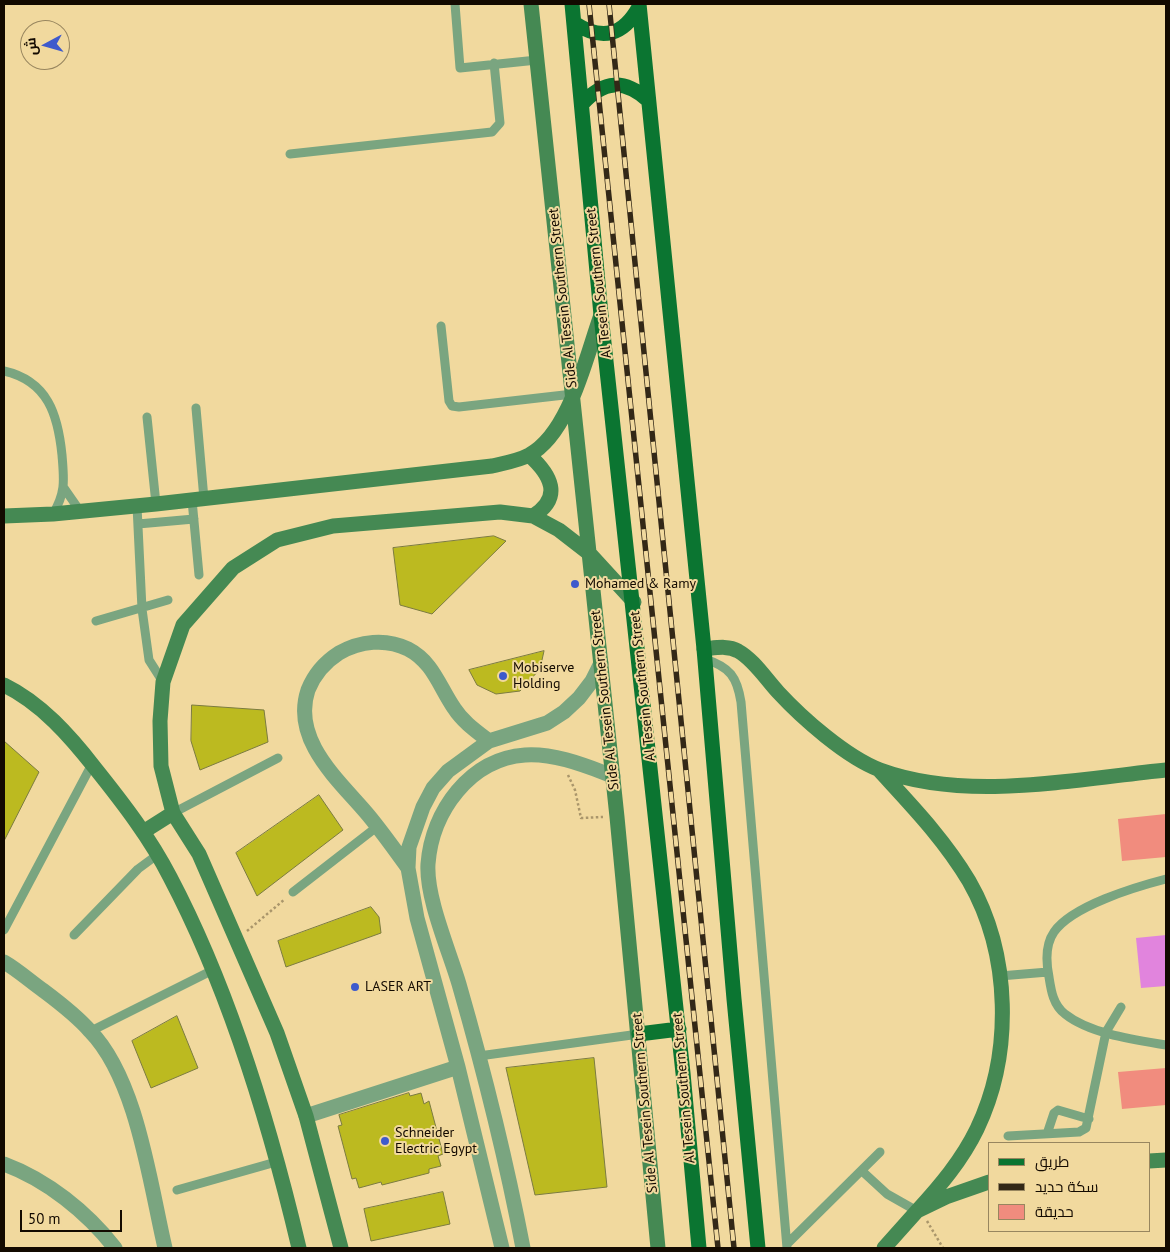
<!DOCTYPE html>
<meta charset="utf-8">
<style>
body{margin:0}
#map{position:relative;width:1170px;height:1252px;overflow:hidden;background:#f1d99e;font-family:"PT Sans",Cairo,sans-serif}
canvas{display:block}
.frame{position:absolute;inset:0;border:5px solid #130a00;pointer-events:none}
.legend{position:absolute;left:988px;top:1142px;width:162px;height:90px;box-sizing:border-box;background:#f1d99e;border:1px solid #98865f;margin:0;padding:6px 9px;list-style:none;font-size:15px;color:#130a00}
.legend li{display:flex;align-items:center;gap:10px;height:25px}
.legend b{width:25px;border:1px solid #98865f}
.north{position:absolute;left:20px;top:20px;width:50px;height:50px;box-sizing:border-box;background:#f1d99e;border:1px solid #98865f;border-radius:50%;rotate:264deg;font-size:14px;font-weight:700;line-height:20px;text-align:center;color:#130a00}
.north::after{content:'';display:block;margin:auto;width:18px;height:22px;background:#3e5acc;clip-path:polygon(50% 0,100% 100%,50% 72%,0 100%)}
.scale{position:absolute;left:20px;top:1210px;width:102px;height:22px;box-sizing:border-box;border:2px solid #130a00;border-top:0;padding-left:6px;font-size:15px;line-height:18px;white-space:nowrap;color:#130a00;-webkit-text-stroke:4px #f1d99e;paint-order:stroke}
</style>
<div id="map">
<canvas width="1170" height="1252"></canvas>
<div class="frame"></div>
<ul class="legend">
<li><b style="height:6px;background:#0b7531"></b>طريق</li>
<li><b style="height:6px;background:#332817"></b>سكة حديد</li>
<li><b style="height:14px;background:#f18c7e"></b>حديقة</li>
</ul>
<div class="north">ش</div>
<div class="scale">50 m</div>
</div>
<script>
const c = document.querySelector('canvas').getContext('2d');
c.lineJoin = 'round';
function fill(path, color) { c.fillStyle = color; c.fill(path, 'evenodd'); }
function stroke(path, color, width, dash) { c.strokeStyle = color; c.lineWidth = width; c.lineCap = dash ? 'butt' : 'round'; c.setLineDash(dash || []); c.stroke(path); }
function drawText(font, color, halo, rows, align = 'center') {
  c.font = font + ' "PT Sans",sans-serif'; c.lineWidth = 4; c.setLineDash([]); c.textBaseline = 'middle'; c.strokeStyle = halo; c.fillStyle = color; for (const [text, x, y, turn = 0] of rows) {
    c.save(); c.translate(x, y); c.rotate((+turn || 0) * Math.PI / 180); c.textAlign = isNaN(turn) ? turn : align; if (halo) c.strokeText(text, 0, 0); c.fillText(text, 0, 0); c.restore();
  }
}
fill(new Path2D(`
 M 1166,814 L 1166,857 L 1122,861 L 1118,819 Z
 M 1166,1068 L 1166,1105 L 1122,1109 L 1118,1072 Z`), '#f18c7e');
fill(new Path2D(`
 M 1166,935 L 1166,986 L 1141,988 L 1136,938 Z`), '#e184dd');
const building = new Path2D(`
 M 494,536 L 506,541 L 432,614 L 400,605 L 393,548 Z
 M 544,651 L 540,669 L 520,691 L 496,694 L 477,685 L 469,670 Z
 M 192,705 L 264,710 L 268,742 L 200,770 L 191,741 Z
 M 4,741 L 39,772 L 4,841 Z
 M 319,795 L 343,830 L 257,896 L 236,853 Z
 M 371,907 L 379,917 L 381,933 L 286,967 L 278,941 Z
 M 177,1016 L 198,1068 L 151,1088 L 132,1041 Z
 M 594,1058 L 607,1187 L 535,1195 L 506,1068 Z
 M 409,1093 L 410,1096 L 421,1093 L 424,1104 L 429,1101 L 443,1154 L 438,1156 L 441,1166 L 429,1169 L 429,1173 L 382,1185 L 381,1182 L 359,1188 L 356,1178 L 352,1179 L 338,1126 L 342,1125 L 339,1115 Z
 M 443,1192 L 450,1224 L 371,1241 L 364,1209 Z`);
fill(building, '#bcba20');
stroke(building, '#7b7b40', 1);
stroke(new Path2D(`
 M 568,775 L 575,790 L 581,818 L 603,817
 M 247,931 L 285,899
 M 927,1221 L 943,1248`), '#aa966b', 2.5, [2.5, 2.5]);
stroke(new Path2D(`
 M 455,4 L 460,68 L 537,60
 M 290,154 L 492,132 L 500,123 L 494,63
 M 441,326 L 449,401 L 452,406 L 459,407 L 573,394
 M 4,371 C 48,381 58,415 62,455 C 64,480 66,492 53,514
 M 196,408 L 204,499
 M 147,417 L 156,504
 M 64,488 L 80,511
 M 192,500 L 199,575
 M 137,506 L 142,609 L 149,660 L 163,682
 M 138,524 L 194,519
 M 96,621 L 168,600
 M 705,659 C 730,667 737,677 741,702 L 787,1248
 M 173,813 L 278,758
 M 1166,879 C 1135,887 1072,906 1054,932 C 1045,945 1046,962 1049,977 C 1051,990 1053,1005 1065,1014 C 1090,1034 1136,1040 1166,1045
 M 293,892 L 378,826
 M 4,930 L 92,764
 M 74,935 L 138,869 L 157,855
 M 1000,976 L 1048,972
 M 91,1031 L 213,970
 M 479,1056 L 639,1034
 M 1047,1134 L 1054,1113 L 1058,1110 L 1089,1119
 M 1008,1136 L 1079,1132 L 1086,1128 L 1106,1032 L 1121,1007
 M 862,1171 L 887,1194 L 917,1211
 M 177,1190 L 276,1162
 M 787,1244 L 880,1152`), '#7aa580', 9);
stroke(new Path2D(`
 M 408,868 C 395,850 383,833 369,816 C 340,781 291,741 308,690 C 314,675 325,662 339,653 C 360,641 386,638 408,649 C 433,662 439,686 454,708 C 463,722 476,731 489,741
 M 4,962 C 18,970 31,982 44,991 C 60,1003 77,1016 90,1031 C 137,1079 150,1184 165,1248
 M 306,1116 L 458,1067
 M 4,1164 C 47,1180 87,1212 115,1248
 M 502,1248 L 458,1067 L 417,918 L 408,868 L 409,847 L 423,807 L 433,788 L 448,771 L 489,741 L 547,723 L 564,712 L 579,698 L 592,681 L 601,663
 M 523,1248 C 506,1159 484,1071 459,984 C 449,950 426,898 428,864 C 432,811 470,759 525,755 C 555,753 586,766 613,776`), '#7aa580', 15);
stroke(new Path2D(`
 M 531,4 L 617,817 L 658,1248
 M 529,455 C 551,475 563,497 533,516
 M 4,516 L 53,514 L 156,504 L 492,466 C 504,463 518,461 529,455 C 570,433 586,356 601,315
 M 704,649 C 715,648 728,645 738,651 C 753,659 766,679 778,692 C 802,718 846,757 880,770 C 967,802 1076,779 1166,770
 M 4,685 C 41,703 70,736 95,768 C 123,803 150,838 170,877 C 229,989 270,1125 299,1248
 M 879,770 C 911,805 944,839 969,881 C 1011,954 1013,1054 977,1129 C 962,1160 940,1186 917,1211
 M 143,832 L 173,813
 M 1149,1161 L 1166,1160
 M 341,1248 L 306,1116 L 277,1033 L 199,854 L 173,813 L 161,766 L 160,721 L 163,682 L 183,625 L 233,568 L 277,540 L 333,526 L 500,512 L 533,516 L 559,530 L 590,554 L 634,602
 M 884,1248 L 917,1211 L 946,1197 L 989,1182`), '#458953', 15);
stroke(new Path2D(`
 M 572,4 L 601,315 L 683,1073 L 699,1248
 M 639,4 L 704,649 L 734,999 L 758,1248
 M 574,23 C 602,41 623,36 639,7
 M 582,104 C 604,80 624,79 648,100
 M 639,1034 L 679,1029`), '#0b7531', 15);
const rail = new Path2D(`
 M 589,4 L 718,1248
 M 609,4 L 734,1248`);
stroke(rail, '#332817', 5.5);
stroke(rail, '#f1d99e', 4, [11]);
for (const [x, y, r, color] of [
 [575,584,5,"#3e5acc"],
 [503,676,5,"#3e5acc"],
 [355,987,5,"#3e5acc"],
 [385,1141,5,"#3e5acc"]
]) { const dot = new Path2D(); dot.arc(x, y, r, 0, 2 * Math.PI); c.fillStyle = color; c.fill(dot); stroke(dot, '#f1d99e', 2); }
drawText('14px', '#130a00', '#f1d99e', [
 ["Al Tesein Southern Street",599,283,-96],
 ["Side Al Tesein Southern Street",563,298,-96],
 ["Al Tesein Southern Street",643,686,-96],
 ["Side Al Tesein Southern Street",605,700,-96],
 ["Al Tesein Southern Street",684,1088,-95],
 ["Side Al Tesein Southern Street",645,1103,-95]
]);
drawText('14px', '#130a00', '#f1d99e', [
 ["Mohamed & Ramy",585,584],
 ["Mobiserve",513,668],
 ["Holding",513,684],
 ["LASER ART",365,987],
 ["Schneider",395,1133],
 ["Electric Egypt",395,1149]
], 'left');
</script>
